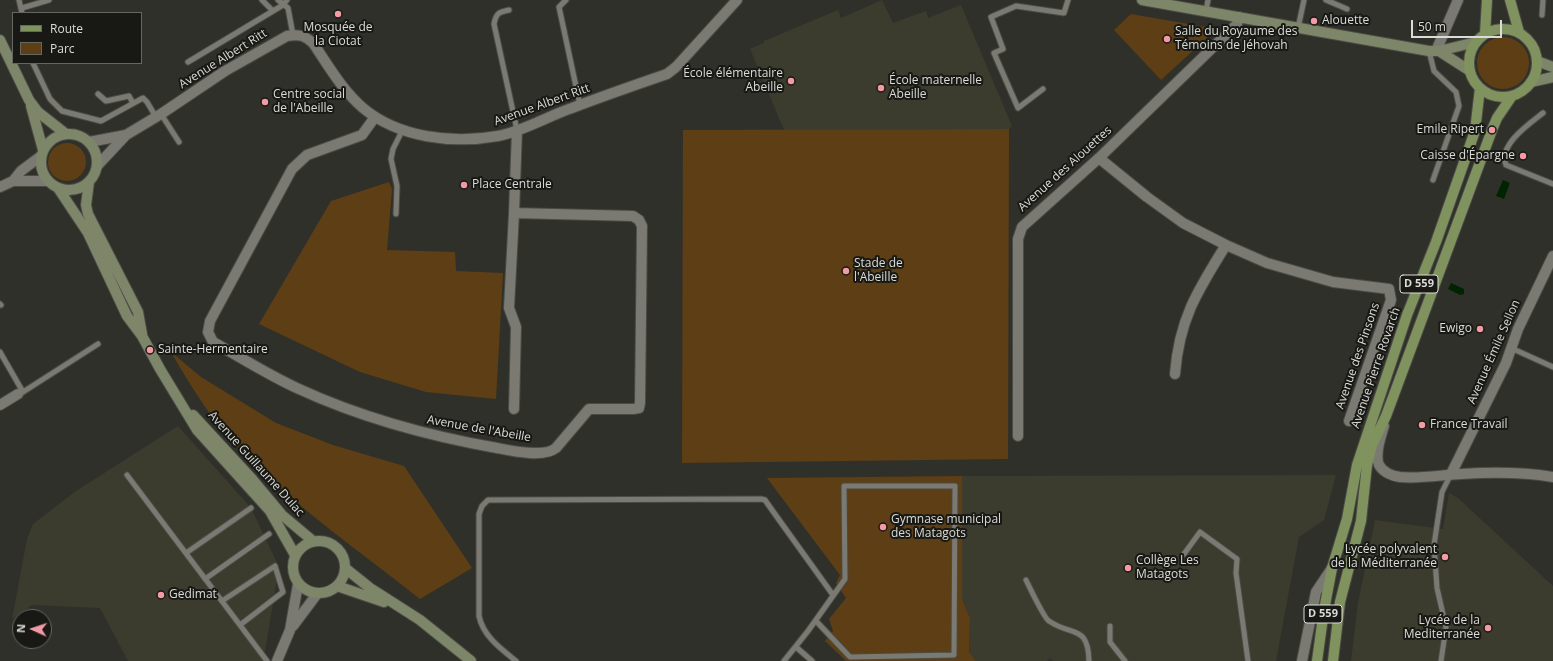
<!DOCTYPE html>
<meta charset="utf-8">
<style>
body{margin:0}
#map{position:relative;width:1553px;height:661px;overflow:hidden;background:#30302a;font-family:"Open Sans",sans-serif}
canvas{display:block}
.legend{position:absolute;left:12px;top:12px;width:130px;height:52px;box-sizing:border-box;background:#181815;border:1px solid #666663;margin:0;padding:5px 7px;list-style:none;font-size:12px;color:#dbdbd7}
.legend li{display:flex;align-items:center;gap:8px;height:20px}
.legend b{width:20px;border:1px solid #666663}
.north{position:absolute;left:12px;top:609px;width:40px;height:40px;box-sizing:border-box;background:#181815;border:1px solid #666663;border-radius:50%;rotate:273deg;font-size:11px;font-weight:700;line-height:16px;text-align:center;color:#dbdbd7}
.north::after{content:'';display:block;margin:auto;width:14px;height:18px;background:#f49aa5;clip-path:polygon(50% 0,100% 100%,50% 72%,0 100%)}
.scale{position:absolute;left:1411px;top:20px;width:91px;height:18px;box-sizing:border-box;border:2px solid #dbdbd7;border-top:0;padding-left:5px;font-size:12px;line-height:14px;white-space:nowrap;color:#dbdbd7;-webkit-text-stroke:3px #181815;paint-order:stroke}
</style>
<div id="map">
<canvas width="1553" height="661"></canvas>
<ul class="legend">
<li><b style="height:5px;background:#80935f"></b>Route</li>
<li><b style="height:11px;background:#5e3e15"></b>Parc</li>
</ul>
<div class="north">N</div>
<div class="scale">50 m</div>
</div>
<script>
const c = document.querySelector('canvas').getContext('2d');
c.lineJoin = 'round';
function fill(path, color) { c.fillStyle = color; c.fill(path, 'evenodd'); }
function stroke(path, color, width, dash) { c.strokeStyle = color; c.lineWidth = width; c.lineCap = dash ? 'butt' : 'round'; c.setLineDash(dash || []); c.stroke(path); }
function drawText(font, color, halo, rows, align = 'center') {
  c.font = font + ' "Open Sans",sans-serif'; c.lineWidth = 4; c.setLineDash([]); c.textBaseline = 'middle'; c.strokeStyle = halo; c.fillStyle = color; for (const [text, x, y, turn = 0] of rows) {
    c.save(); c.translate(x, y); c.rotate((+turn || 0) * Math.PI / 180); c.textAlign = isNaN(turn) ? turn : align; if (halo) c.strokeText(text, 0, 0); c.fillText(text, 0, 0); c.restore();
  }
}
fill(new Path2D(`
 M 882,0 L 893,23 L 926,11 L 928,18 L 961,5 L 1012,126 L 1009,129 L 784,130 L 750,49 L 764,43 L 764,41 L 838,10 L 841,18 Z
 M 178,426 L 251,508 L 279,567 L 264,657 L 262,661 L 128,661 L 100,608 L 32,605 L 12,619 L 27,539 L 33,524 L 76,491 Z
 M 1336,475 L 1324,520 L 1299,537 L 1276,661 L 1053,661 L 1050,658 L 1047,661 L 976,661 L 969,653 L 970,618 L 962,599 L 962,476 Z
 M 1449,493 L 1458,498 L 1553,586 L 1553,661 L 1351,661 L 1358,603 L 1375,520 L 1443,529 Z`), '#3b3b2e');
fill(new Path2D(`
 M 1131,14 L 1206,27 L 1210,35 L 1161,80 L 1114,30 Z
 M1477 63a26 26 0 1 1 52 0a26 26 0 1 1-52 0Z
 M 1009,129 L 1008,459 L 682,463 L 683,130 Z
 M48 162a19 19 0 1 1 38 0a19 19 0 1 1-38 0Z
 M 389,182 L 392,189 L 387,250 L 455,252 L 456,271 L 503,273 L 496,399 L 426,392 L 360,372 L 259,324 L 331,201 Z
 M 171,352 L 201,377 L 276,423 L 333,445 L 404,466 L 472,568 L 420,599 C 357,549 288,502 233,442 C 209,416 189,383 171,352 Z
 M 962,476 L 962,599 L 970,618 L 969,652 L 976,661 L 846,661 L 825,641 L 833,631 L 829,619 L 846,598 L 836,583 L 840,575 L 767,478 Z`), '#5e3e15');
fill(new Path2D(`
 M 1503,180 L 1510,183 L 1504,199 L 1496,196 Z
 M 1451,283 L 1464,289 L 1464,294 L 1460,295 L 1448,289 Z`), '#002402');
const service = new Path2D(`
 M 19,0 L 22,13
 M 262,0 L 273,11
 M 278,0 L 288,8 L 293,35
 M 566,0 L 559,7 L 580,105
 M 1326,0 L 1347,9
 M 22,8 L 49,0
 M 509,10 C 499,12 496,13 494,24 L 517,130
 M 1206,11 L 1208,0
 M 1542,15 L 1543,0
 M 1298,28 L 1304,0
 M 1429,51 L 1434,71 L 1456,92 L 1459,106 L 1433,180
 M 188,62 L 283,5 L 287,0
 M 33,63 L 50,99 L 62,111 L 101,121 L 143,98 L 147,102 L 156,117
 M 1043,89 L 1018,108 L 994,53 L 1003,49 L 991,17 L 1016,6 L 1064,13 L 1068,0
 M 98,94 L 106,101 L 129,96 L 133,103
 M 1543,113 C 1529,124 1498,145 1506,165 L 1553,184
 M 161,114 L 179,142
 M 396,214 L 397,186 L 391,159 L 393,149 L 402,131
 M 0,304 L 1,305
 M 1511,348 L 1553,367
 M 0,352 L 23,392 L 21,393
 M 23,392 L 98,344
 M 127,475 L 267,661
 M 186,553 L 251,508
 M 1184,554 L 1200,532 L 1237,559 L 1236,573 L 1248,661
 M 205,579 L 269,534
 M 1026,580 C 1030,588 1044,618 1049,621 C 1072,637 1088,624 1089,661
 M 222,601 L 275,566 L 283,592 L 240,625
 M 1110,626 L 1110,642 L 1125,661
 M 796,647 L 812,661
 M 516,661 C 501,649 483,636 479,616 L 479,514 L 482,506 L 488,500 L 761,499 L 765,500 L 772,510 L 833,595
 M 784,661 L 808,631 L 845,579 L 844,486 L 955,486 L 954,655 L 850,657 L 816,621
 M 1441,661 L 1446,627 L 1437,588 L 1434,545 L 1442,492 L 1451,474`);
const minor = new Path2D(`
 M 1436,51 L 1458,0
 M 375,117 L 362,135 L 307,155 L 292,169 L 210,321 L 208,332 L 213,342 C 242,358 270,376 299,389 C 362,418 429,436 497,448 C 512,451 544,458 556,448 L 589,409 L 633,409 L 639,408 L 640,403 L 642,226 L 639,220 L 633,216 L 514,213 L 517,130
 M 89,142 L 126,135
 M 1099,158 L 1147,197 L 1183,223 L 1226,245 L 1267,263 L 1333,282 L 1389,289 L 1391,300 L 1349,421
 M 97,166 L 126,135 L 161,114 L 225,71 L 287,36 C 298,34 304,35 313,43 C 328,65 342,90 363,108 C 399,138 453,144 498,136 C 524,131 548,116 572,108 C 603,96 635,85 667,74 L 676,67 L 737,0
 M 13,181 L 21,171 L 41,156
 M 0,187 L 13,181 L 48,181
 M 514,213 L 509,308 L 516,327 L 514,409
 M 1175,374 C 1179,319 1198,290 1226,245
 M 0,405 L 18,394
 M 1384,426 C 1381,436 1374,454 1379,465 C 1383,472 1392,476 1400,477 C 1420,479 1441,475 1461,474 C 1491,472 1523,472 1553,477
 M 1018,436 L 1018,239 L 1022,227 L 1099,158 L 1237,24 L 1239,17
 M 1451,474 L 1506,363 L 1518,329 L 1553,256
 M 293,626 L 317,594
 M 277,661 L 290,630 L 298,584`);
const tertiary = new Path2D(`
 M 1302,661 L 1316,592 L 1332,568`);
const secondary = new Path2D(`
 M 1142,0 L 1429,51 L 1439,51 L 1476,42
 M 0,40 L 29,100 L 38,112 L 66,134
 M 1439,51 L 1470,71
 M 1537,61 L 1553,67
 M 1531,82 L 1553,77
 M 31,106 L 43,150
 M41 162a28 28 0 1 1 56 0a28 28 0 1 1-56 0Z
 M 89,182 L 86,205 L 88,214 L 138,312 L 142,334
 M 58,188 L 88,233 L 127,316 L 142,336 L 160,369 L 197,430 L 270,511 L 295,555
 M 193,415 L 252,479 L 282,515 L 313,541
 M293 567a26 26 0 1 1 52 0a26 26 0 1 1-52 0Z
 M 345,568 L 370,588 L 420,620 L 471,661
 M 337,586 L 384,602`);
const primary = new Path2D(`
 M 1510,0 L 1519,32
 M1469 63a34 34 0 1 1 68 0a34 34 0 1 1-68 0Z
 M 1485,34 L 1487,0
 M 1317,661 L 1324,610 L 1332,568 L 1347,519 L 1357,465 L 1407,315 L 1436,242 L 1475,131 L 1480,88
 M 1333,661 L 1340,602 L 1361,521 L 1367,465 L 1372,445 L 1386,416 L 1492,130 L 1497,118 L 1512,96`);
stroke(service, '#4b4b46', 7);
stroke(minor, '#4b4b46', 12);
stroke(tertiary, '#4b4b46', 12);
stroke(secondary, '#4b4b46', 12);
stroke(primary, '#4b4b46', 12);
stroke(service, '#7a7a73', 5);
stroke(minor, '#7a7a73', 10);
stroke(tertiary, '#7a7a73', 10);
stroke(secondary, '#7d8669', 10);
stroke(primary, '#80935f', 10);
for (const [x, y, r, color] of [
 [338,14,4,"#f49aa5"],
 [1314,21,4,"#f49aa5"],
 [1167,39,4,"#f49aa5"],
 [791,81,4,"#f49aa5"],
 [881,88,4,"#f49aa5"],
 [265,102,4,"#f49aa5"],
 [1492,130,4,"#f49aa5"],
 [1523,156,4,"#f49aa5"],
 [464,185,4,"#f49aa5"],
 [846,271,4,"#f49aa5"],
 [1480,329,4,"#f49aa5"],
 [150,350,4,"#f49aa5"],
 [1422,425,4,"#f49aa5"],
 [883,527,4,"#f49aa5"],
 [1445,557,4,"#f49aa5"],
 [1128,568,4,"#f49aa5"],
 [161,595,4,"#f49aa5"],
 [1488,628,4,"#f49aa5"]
]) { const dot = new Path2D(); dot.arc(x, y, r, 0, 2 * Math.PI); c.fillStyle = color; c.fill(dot); stroke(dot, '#181815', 1.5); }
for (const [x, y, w] of [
 [1419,284,38],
 [1323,614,38]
]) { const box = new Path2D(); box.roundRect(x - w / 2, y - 9, w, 18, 3); c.fillStyle = '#181815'; c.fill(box); stroke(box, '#dbdbd7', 1); }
drawText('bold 11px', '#dbdbd7', null, [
 ["D 559",1419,284],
 ["D 559",1323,614]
]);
drawText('12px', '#dbdbd7', '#181815', [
 ["Alouette",1322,21],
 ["Mosquée de",338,28,"center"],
 ["la Ciotat",338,42,"center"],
 ["Salle du Royaume des",1175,32],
 ["Témoins de Jéhovah",1175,46],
 ["École élémentaire",783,74,"right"],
 ["Abeille",783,88,"right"],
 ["École maternelle",889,81],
 ["Abeille",889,95],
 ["Centre social",273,95],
 ["de l'Abeille",273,109],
 ["Emile Ripert",1484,130,"right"],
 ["Caisse d'Épargne",1515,156,"right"],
 ["Place Centrale",472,185],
 ["Stade de",854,264],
 ["l'Abeille",854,278],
 ["Ewigo",1472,329,"right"],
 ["Sainte-Hermentaire",158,350],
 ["France Travail",1430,425],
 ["Gymnase municipal",891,520],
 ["des Matagots",891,534],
 ["Lycée polyvalent",1437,550,"right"],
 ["de la Méditerranée",1437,564,"right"],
 ["Collège Les",1136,561],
 ["Matagots",1136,575],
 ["Gedimat",169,595],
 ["Lycée de la",1480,621,"right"],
 ["Mediterranée",1480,635,"right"]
], 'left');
drawText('12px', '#dbdbd7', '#181815', [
 ["Avenue Albert Ritt",223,59,-32],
 ["Avenue Albert Ritt",542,105,-20],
 ["Avenue des Alouettes",1065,169,-42],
 ["Avenue Émile Sellon",1494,352,-66],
 ["Avenue des Pinsons",1358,356,-71],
 ["Avenue Pierre Rovarch",1376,368,-71],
 ["Avenue de l'Abeille",479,429,10],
 ["Avenue Guillaume Dulac",256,464,48]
]);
</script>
